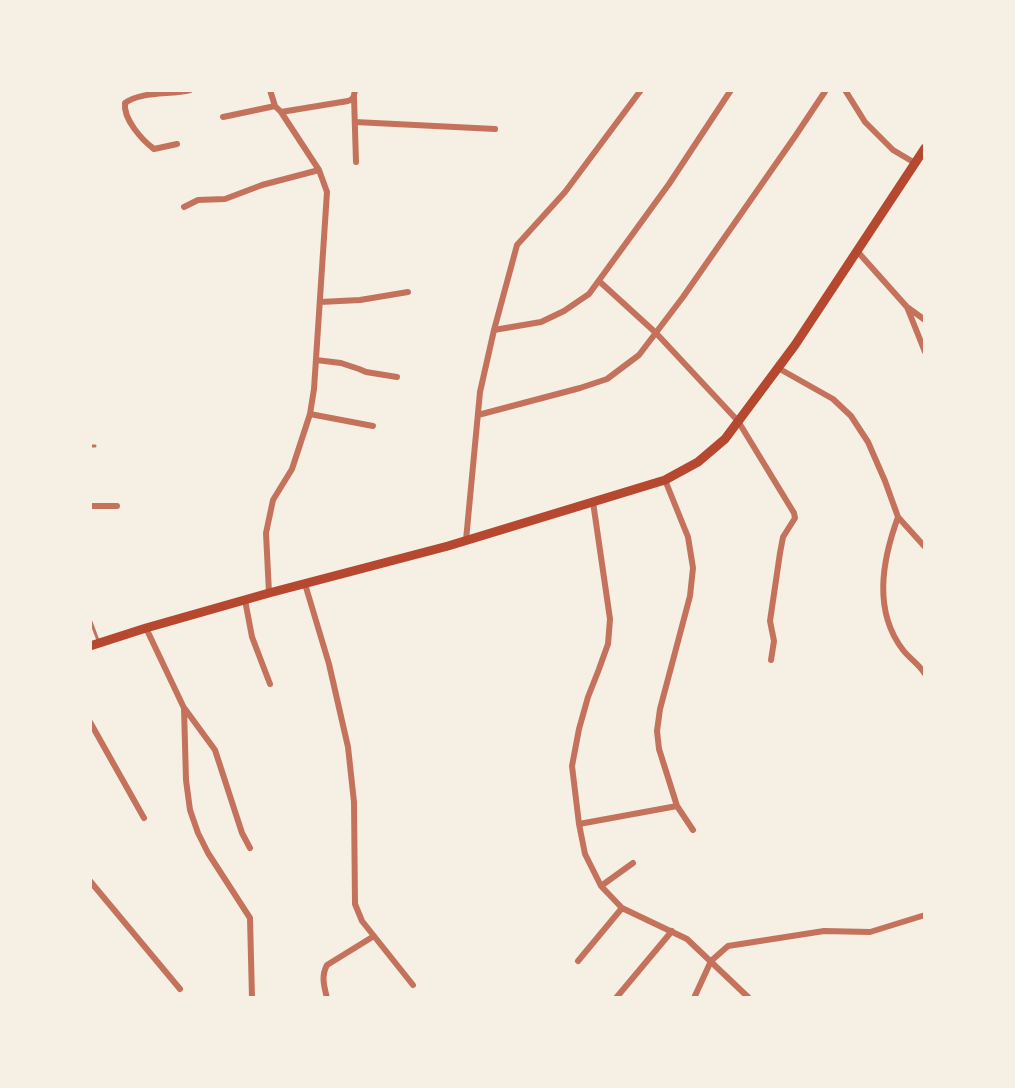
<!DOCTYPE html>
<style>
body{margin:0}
#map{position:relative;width:1015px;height:1088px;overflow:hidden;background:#f6efe4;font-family:"Playfair Display",serif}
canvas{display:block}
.frame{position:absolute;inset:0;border:92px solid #f6efe4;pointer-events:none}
</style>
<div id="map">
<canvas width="1015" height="1088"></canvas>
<div class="frame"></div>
</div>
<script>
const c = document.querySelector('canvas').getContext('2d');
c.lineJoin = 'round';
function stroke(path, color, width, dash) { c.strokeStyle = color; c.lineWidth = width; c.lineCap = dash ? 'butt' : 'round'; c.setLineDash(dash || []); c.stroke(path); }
stroke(new Path2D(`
 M 90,446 L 95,446
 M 90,619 L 99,643`), '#c5725c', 3);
stroke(new Path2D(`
 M 845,90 L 865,122 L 893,150 L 915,163
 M 354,97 L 356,162
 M 281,112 L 348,101 C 354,99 354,96 355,90
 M 223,117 L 275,106
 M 355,122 L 495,129
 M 177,144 L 154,149 C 142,140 123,119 125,103 C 141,91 171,95 190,90
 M 184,207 L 198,200 L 225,199 L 262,185 L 319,170
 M 857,251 L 907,307 L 925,320
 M 599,281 L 656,333 L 738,421 L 794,513 L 795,518 L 783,537 L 780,553 L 770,621 L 774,641 L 771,660
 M 320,302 L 360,300 L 408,292
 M 907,307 L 925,352
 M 494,330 L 541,322 L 564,311 L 589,294 L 669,184 L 731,90
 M 316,360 L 341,363 L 359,369 L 366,372 L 397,377
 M 778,368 L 833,399 L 851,416 L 868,442 L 885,481 L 898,517 L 925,547
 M 310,414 L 373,426
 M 478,415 L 580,388 L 607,379 L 639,355 L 683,297 L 796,135 L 826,90
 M 665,480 L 688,537 L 693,568 L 690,596 L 660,709 L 657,731 L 659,749 L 677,806 L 693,830
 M 593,502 L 610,619 L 608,644 L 599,669 L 588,697 L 579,729 L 572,766 L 579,824 L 585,854 L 601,886 L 622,908 L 687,939 L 749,998
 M 90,506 L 117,506
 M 898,517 C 882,561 873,611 903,650 C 910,659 919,664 925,674
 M 466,540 L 480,392 L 494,330 L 517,245 L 565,192 L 641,90
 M 305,584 L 329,664 L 348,747 L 354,802 L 355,904 L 362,921 L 413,985
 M 269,593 L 266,533 L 273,500 L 292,469 L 310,414 L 314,389 L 327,192 L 319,170 L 281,112 L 275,106 L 270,90
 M 245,600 L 252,637 L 270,684
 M 146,628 L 184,708 L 186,780 L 190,810 L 198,833 L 208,853 L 250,918 L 252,998
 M 185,709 L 215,750 L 242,833 L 250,848
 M 90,722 L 144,818
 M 579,824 L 677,806
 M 90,881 L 180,989
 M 601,886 L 633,863
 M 578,961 L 622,908
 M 327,998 C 324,986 321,976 327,965 L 374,936
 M 616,998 L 672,931
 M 694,998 L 711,961 L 728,946 L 824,931 L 870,932 L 925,915`), '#c5725c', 6);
stroke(new Path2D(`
 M 90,646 L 146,628 L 269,593 L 448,546 L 665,480 L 698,462 L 725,439 L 795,345 L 925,148`), '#b5482f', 9);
</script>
